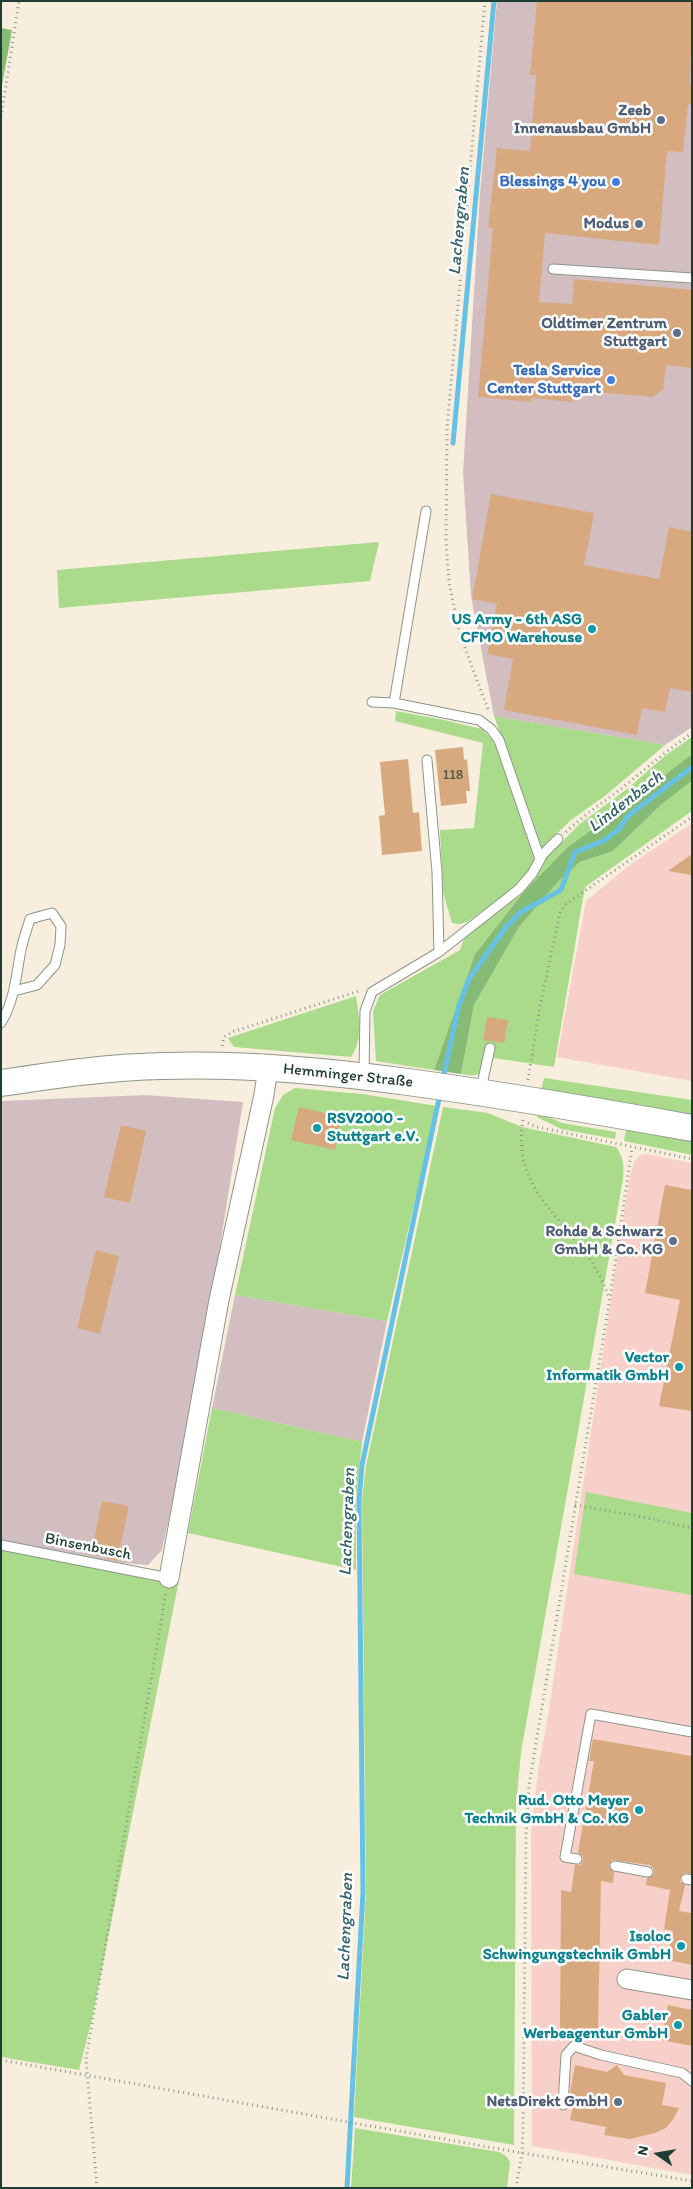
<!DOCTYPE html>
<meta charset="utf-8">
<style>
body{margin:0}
#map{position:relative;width:693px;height:2189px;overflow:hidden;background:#f8eede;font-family:Itim,sans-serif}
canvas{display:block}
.frame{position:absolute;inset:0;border:2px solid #1f3d34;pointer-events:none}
.north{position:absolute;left:633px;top:2129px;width:50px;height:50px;-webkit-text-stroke:4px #fff;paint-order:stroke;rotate:283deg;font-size:14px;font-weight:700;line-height:20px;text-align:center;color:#1f3d34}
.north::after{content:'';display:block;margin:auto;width:18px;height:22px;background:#1f3d34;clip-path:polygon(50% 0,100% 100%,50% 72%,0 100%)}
</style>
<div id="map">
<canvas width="693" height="2189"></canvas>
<div class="frame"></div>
<div class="north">N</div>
</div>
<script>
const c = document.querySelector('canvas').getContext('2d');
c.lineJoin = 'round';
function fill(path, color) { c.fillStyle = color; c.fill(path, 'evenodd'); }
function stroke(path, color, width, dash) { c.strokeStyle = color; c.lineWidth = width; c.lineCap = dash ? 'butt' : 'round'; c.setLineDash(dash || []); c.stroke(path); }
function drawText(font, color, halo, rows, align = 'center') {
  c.font = font + ' Itim,sans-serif'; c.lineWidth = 5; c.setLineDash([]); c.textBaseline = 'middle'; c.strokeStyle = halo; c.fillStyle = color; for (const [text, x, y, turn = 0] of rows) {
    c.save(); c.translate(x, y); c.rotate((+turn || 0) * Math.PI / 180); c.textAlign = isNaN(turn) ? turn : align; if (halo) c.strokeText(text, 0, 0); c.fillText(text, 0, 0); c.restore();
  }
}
fill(new Path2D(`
 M 692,823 L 692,1081 L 557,1057 L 586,901 L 627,867 Z
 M 646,1154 L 692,1163 L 692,2175 L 532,2146 L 531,1831 L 538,1771 L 549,1709 L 629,1180 L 634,1162 L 639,1156 Z`), '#f7d0c9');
fill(new Path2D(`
 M 497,1 L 692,1 L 692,727 L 665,745 L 494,716 L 471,596 L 463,473 L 480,194 Z
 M 145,1095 L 243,1102 L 195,1402 L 162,1550 L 148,1565 L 122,1563 L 1,1542 L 1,1101 Z
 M 235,1295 L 387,1321 L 362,1442 L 212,1408 Z`), '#d2bec1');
fill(new Path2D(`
 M 379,542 L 370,581 L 59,608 L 57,570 Z
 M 396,711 L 444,720 L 482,729 L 494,741 L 536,860 L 516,887 L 467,922 L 460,924 L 452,923 L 443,892 L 440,830 L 474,828 L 483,743 L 395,721 Z
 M 494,716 L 665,745 L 606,795 L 571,820 L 540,850 Z
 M 692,737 L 692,754 L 522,894 L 475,954 L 434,1070 L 376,1061 L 373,1011 L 380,995 L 460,950 L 466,933 L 522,894 L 545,859 L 581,823 L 627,789 L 666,755 Z
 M 692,781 L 692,811 L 585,887 L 554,1067 L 487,1057 C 482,1075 481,1077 461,1074 L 474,1005 L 519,927 L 558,882 L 580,862 L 613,851 L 662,804 Z
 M 356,996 C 359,1018 364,1038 351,1057 L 234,1047 L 228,1038 Z
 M 544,1078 L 692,1100 L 692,1115 L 541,1090 Z
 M 295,1088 L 362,1094 L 437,1106 L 387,1321 L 235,1295 L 275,1108 L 283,1095 Z
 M 443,1107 L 488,1113 L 522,1127 L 616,1147 C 624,1158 624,1166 623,1179 L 521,1752 L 516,1806 L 514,2145 L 354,2117 L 366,1893 L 362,1500 L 366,1466 Z
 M 539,1113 L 562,1123 L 616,1132 L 615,1139 L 561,1129 L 537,1117 Z
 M 626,1130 L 692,1142 L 692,1155 L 624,1141 Z
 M 212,1408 L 362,1442 L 356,1499 L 356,1570 L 188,1533 Z
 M 586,1492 L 692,1513 L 692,1595 L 574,1574 Z
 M 1,1547 L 179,1580 L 92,2019 L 79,2070 L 1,2057 Z
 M 355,2128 L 499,2152 L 506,2156 L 510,2162 L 507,2188 L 351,2188 Z`), '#a9db8a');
fill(new Path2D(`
 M 1,28 L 12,30 L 1,91 Z
 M 692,754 L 692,781 L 662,804 L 613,851 L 580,862 L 558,882 L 519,927 L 474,1005 L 461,1074 L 434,1070 L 475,954 L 522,894 L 568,847 L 635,799 Z`), '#86bb76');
stroke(new Path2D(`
 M 453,443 L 494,1
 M 443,1079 L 459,1005 L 469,979 L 506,927 L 521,912 L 561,890 L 575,852 L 603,841 L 618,830 L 628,816 L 692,767
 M 347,2188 L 363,1892 L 359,1500 L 362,1465 L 440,1094`), '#67c1e5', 5);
fill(new Path2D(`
 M 537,1 L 692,1 L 690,85 L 692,85 L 692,105 L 688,104 L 683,152 L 667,151 L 659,245 L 545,233 L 539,302 L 572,304 L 574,279 L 692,290 L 692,368 L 666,365 L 663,389 L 653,397 L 573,390 L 572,402 L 531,398 L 531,402 L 478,397 L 493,228 L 488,227 L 497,148 L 530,151 L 536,75 L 530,75 Z
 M 491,494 L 594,513 L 584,565 L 659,579 L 669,527 L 692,532 L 692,692 L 670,688 L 665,712 L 642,708 L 637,735 L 504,710 L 513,659 L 487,654 L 497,604 L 472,599 Z
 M 463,747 L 464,760 L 467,759 L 470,791 L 466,791 L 467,803 L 441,806 L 435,750 Z
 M 408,759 L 413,813 L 419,812 L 422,851 L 382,855 L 379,816 L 385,815 L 380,762 Z
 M 692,854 L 692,875 L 668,871 Z
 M 487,1017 L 508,1020 L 504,1043 L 483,1040 Z
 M 299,1107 L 342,1117 L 335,1150 L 291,1140 Z
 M 121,1125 L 146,1131 L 130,1203 L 104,1197 Z
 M 665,1185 L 692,1190 L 692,1411 L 659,1406 L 680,1300 L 645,1293 Z
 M 96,1250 L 119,1256 L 100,1334 L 77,1328 Z
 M 102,1501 L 129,1506 L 117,1561 L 91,1554 Z
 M 593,1739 L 692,1756 L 692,1874 L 684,1873 L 680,1878 L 680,1882 L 685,1885 L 679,1911 L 692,1913 L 692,1965 L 667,1960 L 673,1931 L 664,1929 L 670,1890 L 646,1885 L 647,1878 L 654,1874 L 654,1869 L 650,1865 L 612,1860 L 609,1865 L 611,1870 L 614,1872 L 613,1883 L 601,1881 L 598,2031 L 560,2031 L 561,1890 L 571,1892 L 575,1865 L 580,1865 L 583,1860 L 583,1856 L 578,1853 L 594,1761 L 589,1761 Z
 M 668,2005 L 692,2010 L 692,2046 L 661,2040 Z
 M 575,2065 L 607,2072 L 617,2065 L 624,2075 L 666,2083 L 662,2105 L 679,2108 L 674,2118 L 666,2128 L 655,2133 L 630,2139 L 604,2135 L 606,2127 L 570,2120 L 574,2100 L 570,2099 L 570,2093 Z`), '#d8a97e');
const service = new Path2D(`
 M 553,269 L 692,278
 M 426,511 L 394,703 L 479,720 L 491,729 L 499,740 L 540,859
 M 372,702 L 394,703
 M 427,760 L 437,872 L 439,952
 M 1,1023 C 15,1000 16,975 21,950 C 23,940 27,929 30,919 L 52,913 L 61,926 L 60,945 L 55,965 L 37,985 L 14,991
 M 364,1074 L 365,1011 L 372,992 L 439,952 L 519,889 L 532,874 L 543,854 L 558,839
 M 481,1089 L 490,1048
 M 1,1545 L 169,1578
 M 577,1859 L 565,1857 L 591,1714 L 692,1732
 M 615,1866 L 648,1872
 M 686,1879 L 692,1880
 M 563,2105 L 566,2055 L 574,2046 L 601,2055 L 682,2073 L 692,2081`);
const minor = new Path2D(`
 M 169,1578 L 219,1300 L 264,1095 L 268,1067
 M 627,1979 L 692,1990`);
const secondary = new Path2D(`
 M 1,1083 C 55,1075 109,1067 163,1066 C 245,1063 327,1071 408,1082 C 503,1095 597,1111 692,1128`);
stroke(service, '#8c9689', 11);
stroke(minor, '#8c9689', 21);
stroke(secondary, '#8c9689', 28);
stroke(new Path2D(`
 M 485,1 L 447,428 L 446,541 L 449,583 L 460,635 L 489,712
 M 1,117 L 19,1
 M 566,832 C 585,814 607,800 627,784 C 649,766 669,749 692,733
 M 222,1046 L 224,1037 L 232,1032 L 359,991
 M 528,1080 L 540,1006 L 560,913 L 566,904 L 692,817
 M 523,1120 C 513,1182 552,1209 586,1253 C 596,1267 603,1282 609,1297
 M 528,1123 L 537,1127 L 692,1159
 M 575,1505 L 643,1517 L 692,1528
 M 1,2060 L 522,2153 L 692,2181
 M 97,2188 L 86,2059 L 166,1593
 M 516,2188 L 522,2153 L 523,2130 L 526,1835 L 529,1785 L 610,1298 L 632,1148`), '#8c9689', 3, [1, 4]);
stroke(service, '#fff', 9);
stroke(minor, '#fff', 19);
stroke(secondary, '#fff', 26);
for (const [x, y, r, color] of [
 [661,120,5,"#5c6f8a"],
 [616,182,5,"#3f7fe0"],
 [639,224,5,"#5c6f8a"],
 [677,333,5,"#5c6f8a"],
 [611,380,5,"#3f7fe0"],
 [592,629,5,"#0f9aa8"],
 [317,1128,5,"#0f9aa8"],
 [673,1241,5,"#5c6f8a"],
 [679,1367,5,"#0f9aa8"],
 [639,1810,5,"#0f9aa8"],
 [681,1946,5,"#0f9aa8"],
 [678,2025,5,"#0f9aa8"],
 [618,2102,5,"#5c6f8a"]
]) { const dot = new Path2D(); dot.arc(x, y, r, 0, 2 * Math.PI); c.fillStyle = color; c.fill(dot); stroke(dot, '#fff', 2); }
drawText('14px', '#4d5846', null, [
 ["118",453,775]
]);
drawText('bold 16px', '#4e5e75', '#fff', [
 ["Zeeb",651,111],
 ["Innenausbau GmbH",651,129],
 ["Modus",629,224],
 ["Oldtimer Zentrum",667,324],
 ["Stuttgart",667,342],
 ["Rohde & Schwarz",663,1232],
 ["GmbH & Co. KG",663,1250],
 ["NetsDirekt GmbH",608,2102]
], 'right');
drawText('bold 16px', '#366cbe', '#fff', [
 ["Blessings 4 you",606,182],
 ["Tesla Service",601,371],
 ["Center Stuttgart",601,389]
], 'right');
drawText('bold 16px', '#0d838f', '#fff', [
 ["US Army - 6th ASG",582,620],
 ["CFMO Warehouse",582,638],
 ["RSV2000 -",327,1119,"left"],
 ["Stuttgart e.V.",327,1137,"left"],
 ["Vector",669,1358],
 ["Informatik GmbH",669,1376],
 ["Rud. Otto Meyer",629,1801],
 ["Technik GmbH & Co. KG",629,1819],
 ["Isoloc",671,1937],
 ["Schwingungstechnik GmbH",671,1955],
 ["Gabler",668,2016],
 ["Werbeagentur GmbH",668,2034]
], 'right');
drawText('16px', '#1f3d34', '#fff', [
 ["Hemminger Straße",348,1076,6],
 ["Binsenbusch",88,1547,11]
]);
drawText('italic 18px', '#356569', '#fff', [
 ["Lachengraben",460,221,-85],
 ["Lindenbach",626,802,-38],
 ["Lachengraben",348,1522,-88],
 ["Lachengraben",346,1927,-88]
]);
</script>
